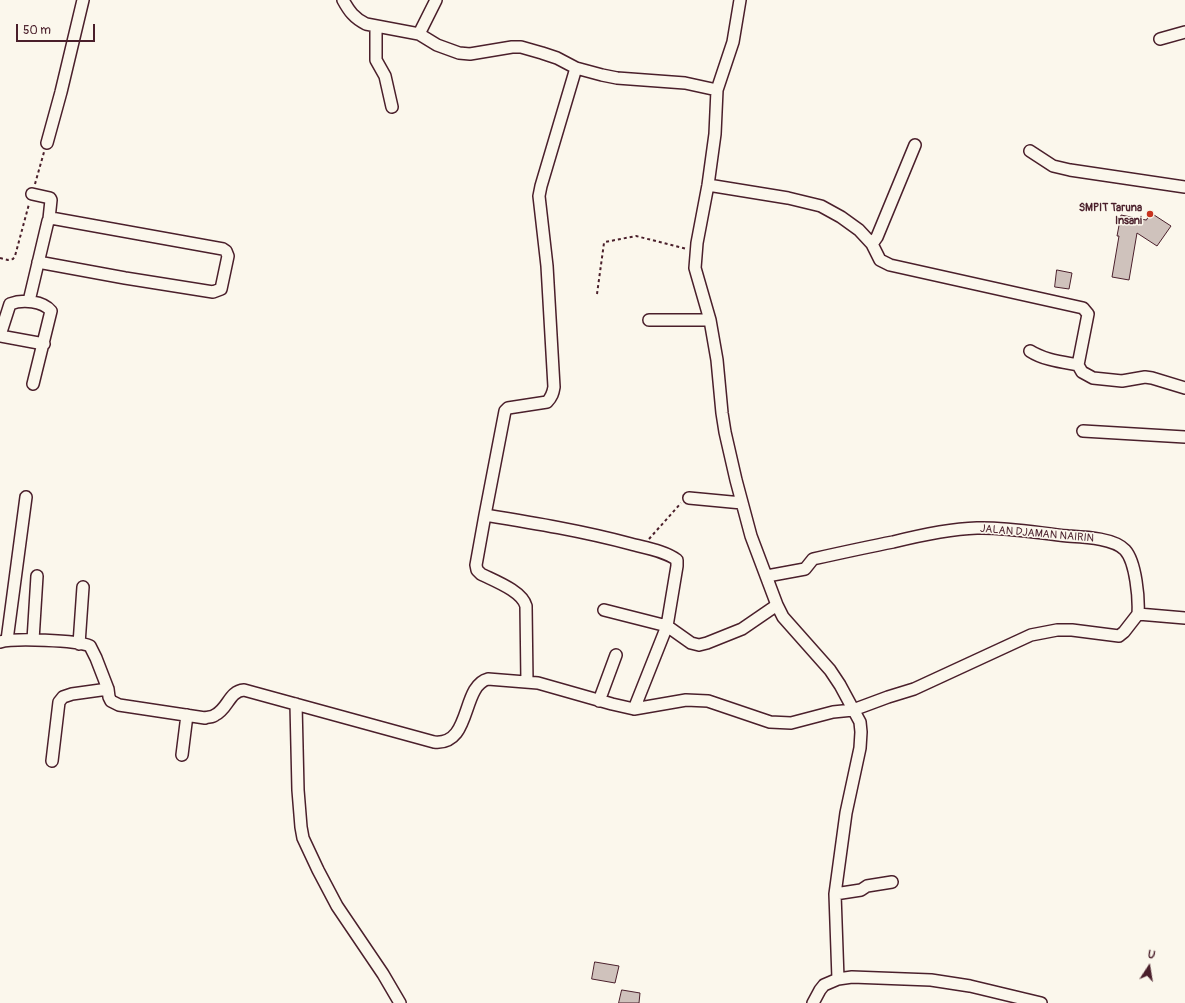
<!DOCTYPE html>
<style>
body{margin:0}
#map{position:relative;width:1185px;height:1003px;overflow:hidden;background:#fbf7ec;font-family:Pangolin,sans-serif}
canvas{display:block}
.north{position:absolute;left:1129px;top:947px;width:40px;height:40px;-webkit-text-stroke:3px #fbf7ec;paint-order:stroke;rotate:12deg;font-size:11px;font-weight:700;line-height:16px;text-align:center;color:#4a1f2b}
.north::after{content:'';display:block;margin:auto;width:14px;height:18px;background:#4a1f2b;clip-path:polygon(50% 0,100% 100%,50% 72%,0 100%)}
.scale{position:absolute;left:16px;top:24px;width:79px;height:18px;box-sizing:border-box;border:2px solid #4a1f2b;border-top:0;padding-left:5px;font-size:12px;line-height:14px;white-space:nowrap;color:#4a1f2b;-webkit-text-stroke:3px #fbf7ec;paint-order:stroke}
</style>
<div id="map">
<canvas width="1185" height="1003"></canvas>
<div class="north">U</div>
<div class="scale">50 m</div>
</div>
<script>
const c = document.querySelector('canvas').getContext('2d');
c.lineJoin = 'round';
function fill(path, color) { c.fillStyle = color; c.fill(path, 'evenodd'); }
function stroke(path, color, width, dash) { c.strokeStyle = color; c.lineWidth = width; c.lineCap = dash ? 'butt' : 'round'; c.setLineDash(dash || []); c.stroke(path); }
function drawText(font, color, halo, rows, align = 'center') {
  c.font = font + ' Pangolin,sans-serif'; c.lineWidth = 3; c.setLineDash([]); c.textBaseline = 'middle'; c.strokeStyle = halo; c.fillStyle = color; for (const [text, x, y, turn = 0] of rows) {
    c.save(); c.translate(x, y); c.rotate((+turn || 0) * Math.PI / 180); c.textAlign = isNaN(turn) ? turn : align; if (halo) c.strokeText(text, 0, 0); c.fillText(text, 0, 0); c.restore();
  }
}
const building = new Path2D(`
 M 1151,213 L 1171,226 L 1157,246 L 1137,233 L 1129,280 L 1112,277 L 1119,236 L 1117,236 L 1121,215 L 1146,220 Z
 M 1057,270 L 1072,273 L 1069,289 L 1055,287 Z
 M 595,962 L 619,966 L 615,983 L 592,979 Z
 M 622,990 L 640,993 L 639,1003 L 619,1003 Z`);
fill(building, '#cfc2bc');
stroke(building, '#4a1f2b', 1);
const minor = new Path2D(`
 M 343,0 C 349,11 354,18 366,24 L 419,34 L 437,45 L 459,53 L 470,54 L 512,47 L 521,47 L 542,53 L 557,58 L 576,68 L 602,75 L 617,78 L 685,83 L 717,90
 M 740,0 L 733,42 L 717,90 L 715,134 L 708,185 L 697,243 L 695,268 L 710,320 L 717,360 L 722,413 L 725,432 L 736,480 L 751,536 L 777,605 L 783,617 L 830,670 L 840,685 L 860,722 L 861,732 L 860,748 L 846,813 L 835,894 L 838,979
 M 376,27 L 376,60 L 385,76 L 392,107
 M 419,34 L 436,0
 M 1160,39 L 1185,32
 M 576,68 L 541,186 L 539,196 L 547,266 L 554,387 C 553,393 552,397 547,402 L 508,408 L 505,411 L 485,515 C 534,523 583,531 631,544 C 646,548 665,551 677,560 L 677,566 L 667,626 L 634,709
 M 47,143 L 61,92 L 83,0
 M 915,145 L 877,237 L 872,244 L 880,260 L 890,265 L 1083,308 L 1088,314 L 1078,365 L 1082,372 L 1093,378 L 1122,381 L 1145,377 L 1152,378 L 1185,388
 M 1030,151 L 1053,166 L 1070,170 L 1185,187
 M 708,185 L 788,198 L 821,206 L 841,217 L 859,230 L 872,244
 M 32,194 L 50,198 L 51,200 L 49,219
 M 29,301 L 48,221 L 51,218 L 223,249 L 226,251 L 228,256 L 221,289 L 213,292 L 125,278 L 38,262
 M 649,320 L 710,320
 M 0,335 L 10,304 C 23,299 43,301 51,311 L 33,384
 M 0,336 L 44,344
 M 1030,351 C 1044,360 1062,362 1078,365
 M 1083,431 L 1185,437
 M 689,498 L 742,503
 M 485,515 L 476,565 L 477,570 L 481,574 C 495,581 522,591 526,606 L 527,682
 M 767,576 L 805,569 L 813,559 C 840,553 867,547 893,542 C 921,535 948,529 977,528 C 1007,527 1038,533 1068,536 C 1084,537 1114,538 1125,550 C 1136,562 1139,599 1138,614
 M 604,610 L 667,626 L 691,643 L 699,645 L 707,643 L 742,629 L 777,605
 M 7,640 L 26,497
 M 33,640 L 37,576
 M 0,642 C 13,638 77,640 90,646 L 96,658 L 108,689 L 109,697 L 111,701 L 119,705 L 205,718 C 208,717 213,717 215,715 C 228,709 229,691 244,690 L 434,742 C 472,746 461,686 488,679 L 538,683 L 612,704 L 634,709 L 686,700 L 708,701 L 770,722 L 791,723 L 833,712 L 853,710 L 888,697 L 914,689 L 1031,635 L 1057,630 L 1072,630 L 1119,636 L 1124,632 L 1138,614 L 1185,618
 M 79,644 L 83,587
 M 599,701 L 616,655
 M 296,704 L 298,790 L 301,827 L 303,838 L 318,870 L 337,906 L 383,974 L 400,1003
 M 182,755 L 187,715
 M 52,761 L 59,702 L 63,697 L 72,694 L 108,689
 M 835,894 L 861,890 L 867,886 L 892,882
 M 813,1003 L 820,990 L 824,985 L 838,979 L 852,977 L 931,980 L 970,986 L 1041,1003`);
stroke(minor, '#4a1f2b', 14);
stroke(new Path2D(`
 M 35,184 L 44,152
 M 0,258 L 8,260 L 13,259 L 15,256 L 29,204
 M 597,294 L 604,243 L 605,242 L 636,236 L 687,249
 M 649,539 L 681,503`), '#4a1f2b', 2, [3, 3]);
stroke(minor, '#fbf7ec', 11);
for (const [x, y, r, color] of [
 [1150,214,4,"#c8321e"]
]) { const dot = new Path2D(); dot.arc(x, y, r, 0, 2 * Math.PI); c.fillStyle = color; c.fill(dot); stroke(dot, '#fbf7ec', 1.5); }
drawText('bold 11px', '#4a1f2b', '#fbf7ec', [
 ["SMPIT Taruna",1142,208],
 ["Insani",1142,221]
], 'right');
drawText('11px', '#4a1f2b', '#fbf7ec', [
 ["JALAN DJAMAN NAIRIN",1037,534,5]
]);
</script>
